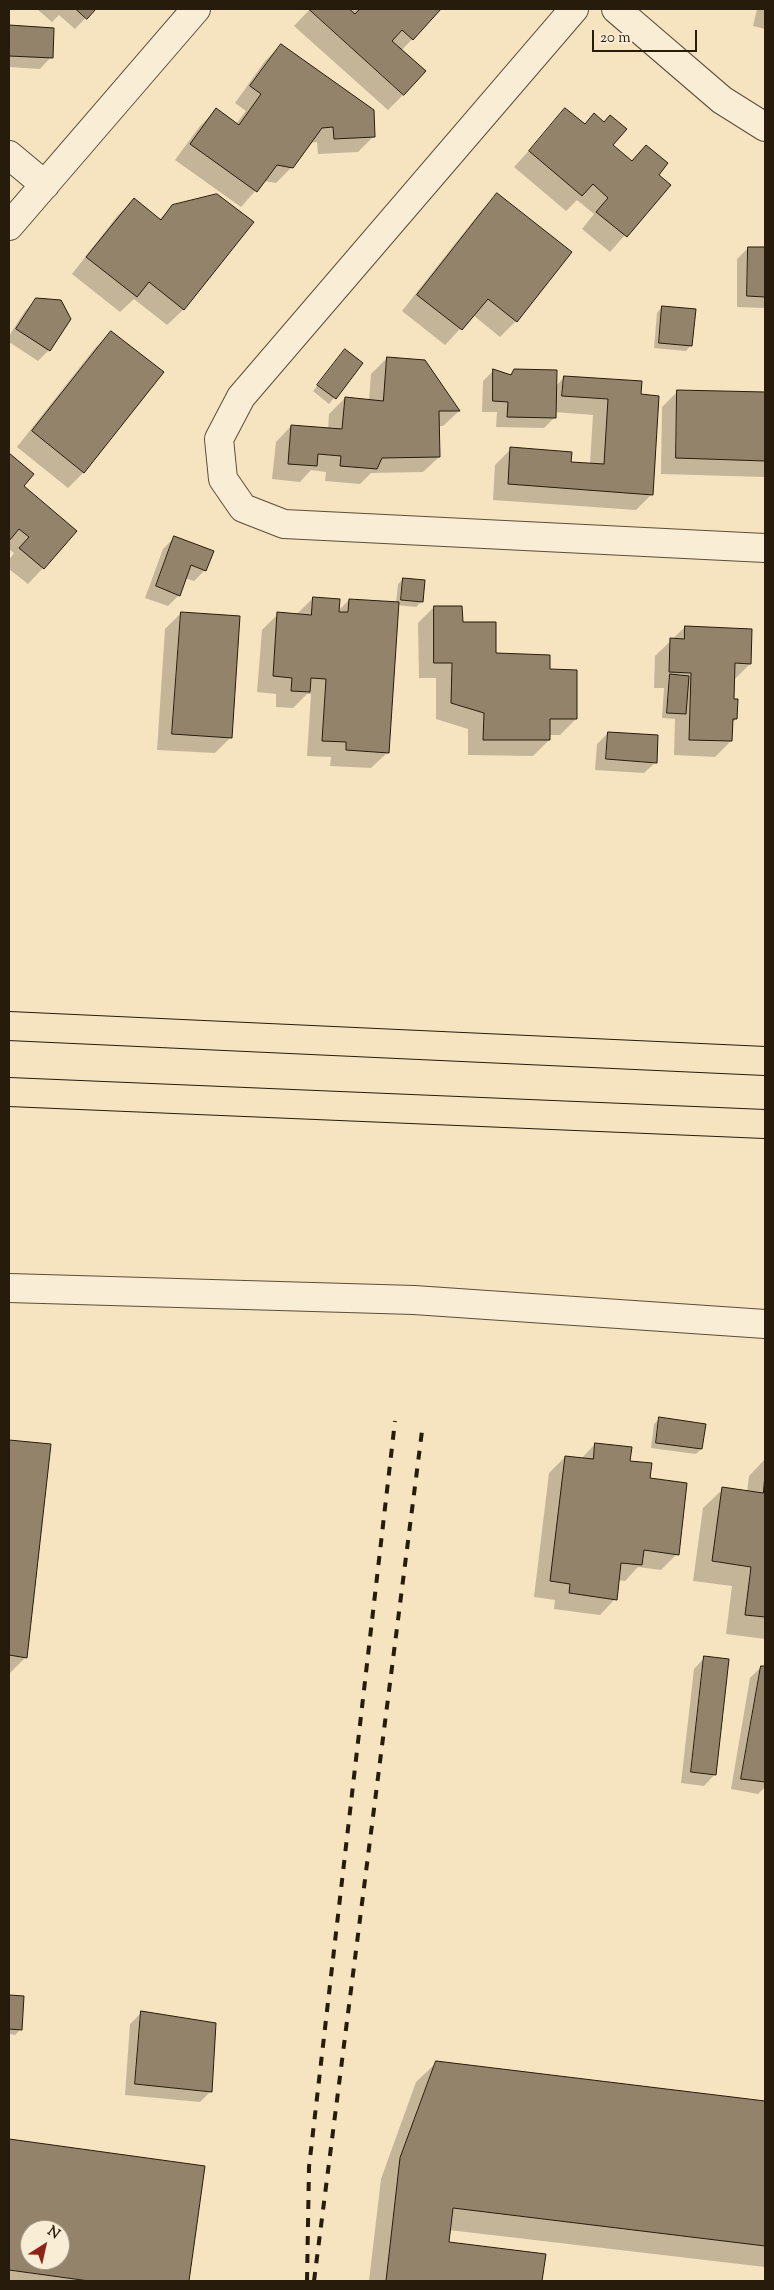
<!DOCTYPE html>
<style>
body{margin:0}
#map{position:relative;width:774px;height:2290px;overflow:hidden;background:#f6e3c0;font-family:"Sorts Mill Goudy",serif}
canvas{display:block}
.frame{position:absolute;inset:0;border:10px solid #271b0c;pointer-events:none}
.north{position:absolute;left:20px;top:2220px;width:50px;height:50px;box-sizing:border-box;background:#f9edd6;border:1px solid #a59985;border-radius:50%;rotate:35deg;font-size:14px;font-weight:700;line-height:20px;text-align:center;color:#271b0c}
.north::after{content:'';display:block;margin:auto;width:18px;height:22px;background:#8f2418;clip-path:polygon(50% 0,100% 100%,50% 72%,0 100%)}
.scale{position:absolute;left:592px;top:30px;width:105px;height:22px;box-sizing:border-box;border:2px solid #271b0c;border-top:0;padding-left:6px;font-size:15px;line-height:18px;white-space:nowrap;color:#271b0c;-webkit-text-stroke:4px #f9edd6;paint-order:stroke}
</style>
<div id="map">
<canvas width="774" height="2290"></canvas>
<div class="frame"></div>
<div class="north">N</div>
<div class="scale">20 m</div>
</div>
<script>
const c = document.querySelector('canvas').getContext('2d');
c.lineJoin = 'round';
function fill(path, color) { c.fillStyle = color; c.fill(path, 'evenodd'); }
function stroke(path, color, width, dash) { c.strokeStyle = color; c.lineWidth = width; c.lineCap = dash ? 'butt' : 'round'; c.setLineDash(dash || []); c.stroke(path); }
fill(new Path2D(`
 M 37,9 L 94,9 L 75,29 L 59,15 L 52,22 Z
 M 310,9 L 440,9 L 401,51 L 404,94 L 388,110 L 294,26 Z
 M 757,9 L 765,9 L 765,29 L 753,26 Z
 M 9,26 L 53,29 L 51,57 L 40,69 L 9,67 Z
 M 281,45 L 374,136 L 358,152 L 318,154 L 317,142 L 310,143 L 292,167 L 276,183 L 264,181 L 241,207 L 175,160 L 200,126 L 216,110 L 236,124 L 246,111 L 235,103 L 265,61 Z
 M 566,110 L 631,161 L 646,146 L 657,175 L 669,185 L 610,252 L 582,229 L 594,214 L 577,200 L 566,211 L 514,167 Z
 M 497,195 L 516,321 L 500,337 L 473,315 L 445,345 L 402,311 L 481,211 Z
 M 134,200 L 159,220 L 173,206 L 252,223 L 183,310 L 167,325 L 134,299 L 120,312 L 72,274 L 118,215 Z
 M 748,248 L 765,248 L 765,308 L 737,307 L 737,259 Z
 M 37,299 L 49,350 L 38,361 L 9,342 L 9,336 L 25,311 Z
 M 662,307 L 691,345 L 686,351 L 654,348 L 657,313 Z
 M 111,332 L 84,472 L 68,488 L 17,447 L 95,348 Z
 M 345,351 L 361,364 L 329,404 L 313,391 Z
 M 387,358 L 459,411 L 443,426 L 438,426 L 439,457 L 423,472 L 371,473 L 360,484 L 325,481 L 326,472 L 311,470 L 300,482 L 272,479 L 276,442 L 291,426 L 328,429 L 329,414 L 345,398 L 369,400 L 371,374 Z
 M 494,370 L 509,376 L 514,370 L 556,386 L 564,377 L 640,396 L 652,494 L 636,510 L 493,500 L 495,465 L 511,449 L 570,463 L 590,464 L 593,415 L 555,412 L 555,417 L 544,428 L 496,427 L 497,412 L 482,412 L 483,381 Z
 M 678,391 L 765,393 L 765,477 L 661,474 L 662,407 Z
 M 9,455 L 32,474 L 22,486 L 43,568 L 28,584 L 9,569 L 9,560 L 14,553 L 9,549 Z
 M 174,538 L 205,570 L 194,581 L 185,578 L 179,595 L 168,606 L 145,598 L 163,549 Z
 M 403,579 L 422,601 L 416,607 L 397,605 L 387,753 L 371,768 L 330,766 L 331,757 L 307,756 L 311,694 L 307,694 L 293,708 L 276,707 L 276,694 L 257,692 L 262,630 L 278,614 L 297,614 L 313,598 L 338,611 L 349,600 L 396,603 L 398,584 Z
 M 434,607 L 461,624 L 495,654 L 549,670 L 576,719 L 560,735 L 549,735 L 549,740 L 533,756 L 468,755 L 468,729 L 436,719 L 436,678 L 419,678 L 418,623 Z
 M 181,613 L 231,737 L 215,753 L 157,750 L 165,629 Z
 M 685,627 L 750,664 L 734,680 L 733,701 L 736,719 L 732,723 L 731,741 L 715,757 L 674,755 L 675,719 L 662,718 L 664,688 L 654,688 L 655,656 Z
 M 608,733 L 656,762 L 644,773 L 595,770 L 597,744 Z
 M 659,1419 L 701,1449 L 696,1454 L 651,1448 L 654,1424 Z
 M 9,1441 L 49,1445 L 26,1657 L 10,1673 Z
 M 595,1444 L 628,1462 L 648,1479 L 677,1554 L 661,1570 L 638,1567 L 625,1581 L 618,1580 L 615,1599 L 600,1615 L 554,1609 L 555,1600 L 534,1597 L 549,1473 L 565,1457 L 581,1459 Z
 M 765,1459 L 765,1639 L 726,1634 L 732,1586 L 693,1581 L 703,1508 L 723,1489 L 747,1492 L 749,1476 Z
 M 705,1657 L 715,1774 L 704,1786 L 681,1783 L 694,1669 Z
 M 761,1667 L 765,1668 L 765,1787 L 758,1794 L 731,1789 L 750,1678 Z
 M 9,1996 L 22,1997 L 21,2029 L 15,2035 L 9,2034 Z
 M 141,2013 L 211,2091 L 200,2102 L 125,2095 L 130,2024 Z
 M 436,2063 L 765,2102 L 765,2267 L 449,2230 L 447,2244 L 544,2255 L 541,2281 L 369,2281 L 381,2179 L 416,2082 Z
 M 9,2140 L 203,2167 L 188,2281 L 9,2281 ZM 30,2230 L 60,2230 L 60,2260 L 30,2260 Z`), '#0003');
const building = new Path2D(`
 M 76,9 L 96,9 L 87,19 Z
 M 309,9 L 349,9 L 355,14 L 360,9 L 441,9 L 413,40 L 402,30 L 392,41 L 426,71 L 404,95 Z
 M 9,25 L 54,28 L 53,58 L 9,56 Z
 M 281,44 L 374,110 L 375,137 L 334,139 L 333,127 L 322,128 L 293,168 L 277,165 L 257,192 L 190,144 L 216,108 L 239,125 L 261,94 L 250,86 Z
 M 565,108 L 585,124 L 594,113 L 604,122 L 610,115 L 627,129 L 613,145 L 632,161 L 646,145 L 668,163 L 659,175 L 671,185 L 627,237 L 596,212 L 608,198 L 593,184 L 582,196 L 529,151 Z
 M 497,193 L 572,252 L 517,322 L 488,299 L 462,330 L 417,295 Z
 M 217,194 L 254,222 L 184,310 L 149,282 L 137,297 L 86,257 L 134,198 L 161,220 L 172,205 Z
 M 748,247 L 765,247 L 765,297 L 747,296 Z
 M 36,298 L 61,300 L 71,319 L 50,351 L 16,329 Z
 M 662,306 L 696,309 L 692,346 L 659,343 Z
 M 111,331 L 164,372 L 84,473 L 32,431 Z
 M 345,349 L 363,363 L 336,399 L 317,385 Z
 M 387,357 L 425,360 L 460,411 L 439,411 L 440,457 L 382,458 L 377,469 L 340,466 L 341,456 L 318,454 L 317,466 L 288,464 L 291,425 L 342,429 L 345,397 L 383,401 Z
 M 493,369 L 511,375 L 514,369 L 557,370 L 556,418 L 507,417 L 508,402 L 493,401 Z
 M 564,376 L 642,381 L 641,394 L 659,396 L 653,495 L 508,484 L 510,447 L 572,452 L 571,462 L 604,464 L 608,399 L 562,396 Z
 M 677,390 L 765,392 L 765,461 L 676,458 Z
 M 9,453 L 34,474 L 24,486 L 77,531 L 44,569 L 19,548 L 29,537 L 19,529 L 9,541 Z
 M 174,536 L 214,551 L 206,571 L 191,565 L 180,596 L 156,586 Z
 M 403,578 L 425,580 L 423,602 L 401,600 Z
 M 313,597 L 340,599 L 339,612 L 348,612 L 349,599 L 399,602 L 389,753 L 346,750 L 346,742 L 322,741 L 326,679 L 311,678 L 310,692 L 291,691 L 292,678 L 273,676 L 277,612 L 311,615 Z
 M 434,606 L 462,606 L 463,622 L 496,622 L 496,653 L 550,655 L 550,669 L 577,670 L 577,719 L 550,719 L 550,740 L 483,740 L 484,713 L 451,703 L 452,663 L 434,663 Z
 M 181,612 L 240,616 L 232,738 L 172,734 Z
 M 685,626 L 752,629 L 751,664 L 735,663 L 734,699 L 738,699 L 737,719 L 733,719 L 732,741 L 689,740 L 691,673 L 669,672 L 670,638 L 684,639 Z
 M 670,674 L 689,676 L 686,714 L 667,713 Z
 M 608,732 L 658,735 L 657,763 L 606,759 Z
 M 659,1417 L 706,1424 L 702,1449 L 656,1443 Z
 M 9,1440 L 51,1444 L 27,1658 L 9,1655 Z
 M 595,1443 L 632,1447 L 630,1461 L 652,1463 L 650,1478 L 687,1483 L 679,1555 L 644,1550 L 642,1565 L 621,1563 L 617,1600 L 569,1593 L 570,1584 L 550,1581 L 565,1456 L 593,1459 Z
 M 765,1475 L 765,1617 L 745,1615 L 751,1567 L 712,1561 L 722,1487 L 763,1493 Z
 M 704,1656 L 729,1659 L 716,1775 L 691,1772 Z
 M 761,1666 L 765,1666 L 765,1782 L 741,1779 Z
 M 9,1995 L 24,1996 L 22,2030 L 9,2029 Z
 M 141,2011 L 216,2023 L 212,2092 L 135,2084 Z
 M 436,2061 L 765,2101 L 765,2246 L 453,2208 L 449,2242 L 546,2254 L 542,2281 L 386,2281 L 400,2158 Z
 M 9,2139 L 205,2166 L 189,2281 L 89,2281 L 9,2270 ZM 30,2230 L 60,2230 L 60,2260 L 30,2260 Z`);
fill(building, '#93836a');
stroke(building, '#271b0c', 1);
const street = new Path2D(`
 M 574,9 L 241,397 L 219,439 L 223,479 L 243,508 L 284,524 L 765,548
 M 616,9 L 722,100 L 765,127
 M 9,155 L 45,185
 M 9,226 L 196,9
 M 9,1288 L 414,1300 L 765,1324`);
const highway = new Path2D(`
 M 9,1026 L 765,1061
 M 9,1092 L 765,1124`);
stroke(street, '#5b4d39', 30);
stroke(highway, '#271b0c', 30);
stroke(street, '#f9edd6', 28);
stroke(highway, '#f6e3c0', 28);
stroke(new Path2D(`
 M 307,2281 L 309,2167 L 395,1421
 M 314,2281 L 422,1431`), '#271b0c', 4, [9, 9]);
</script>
